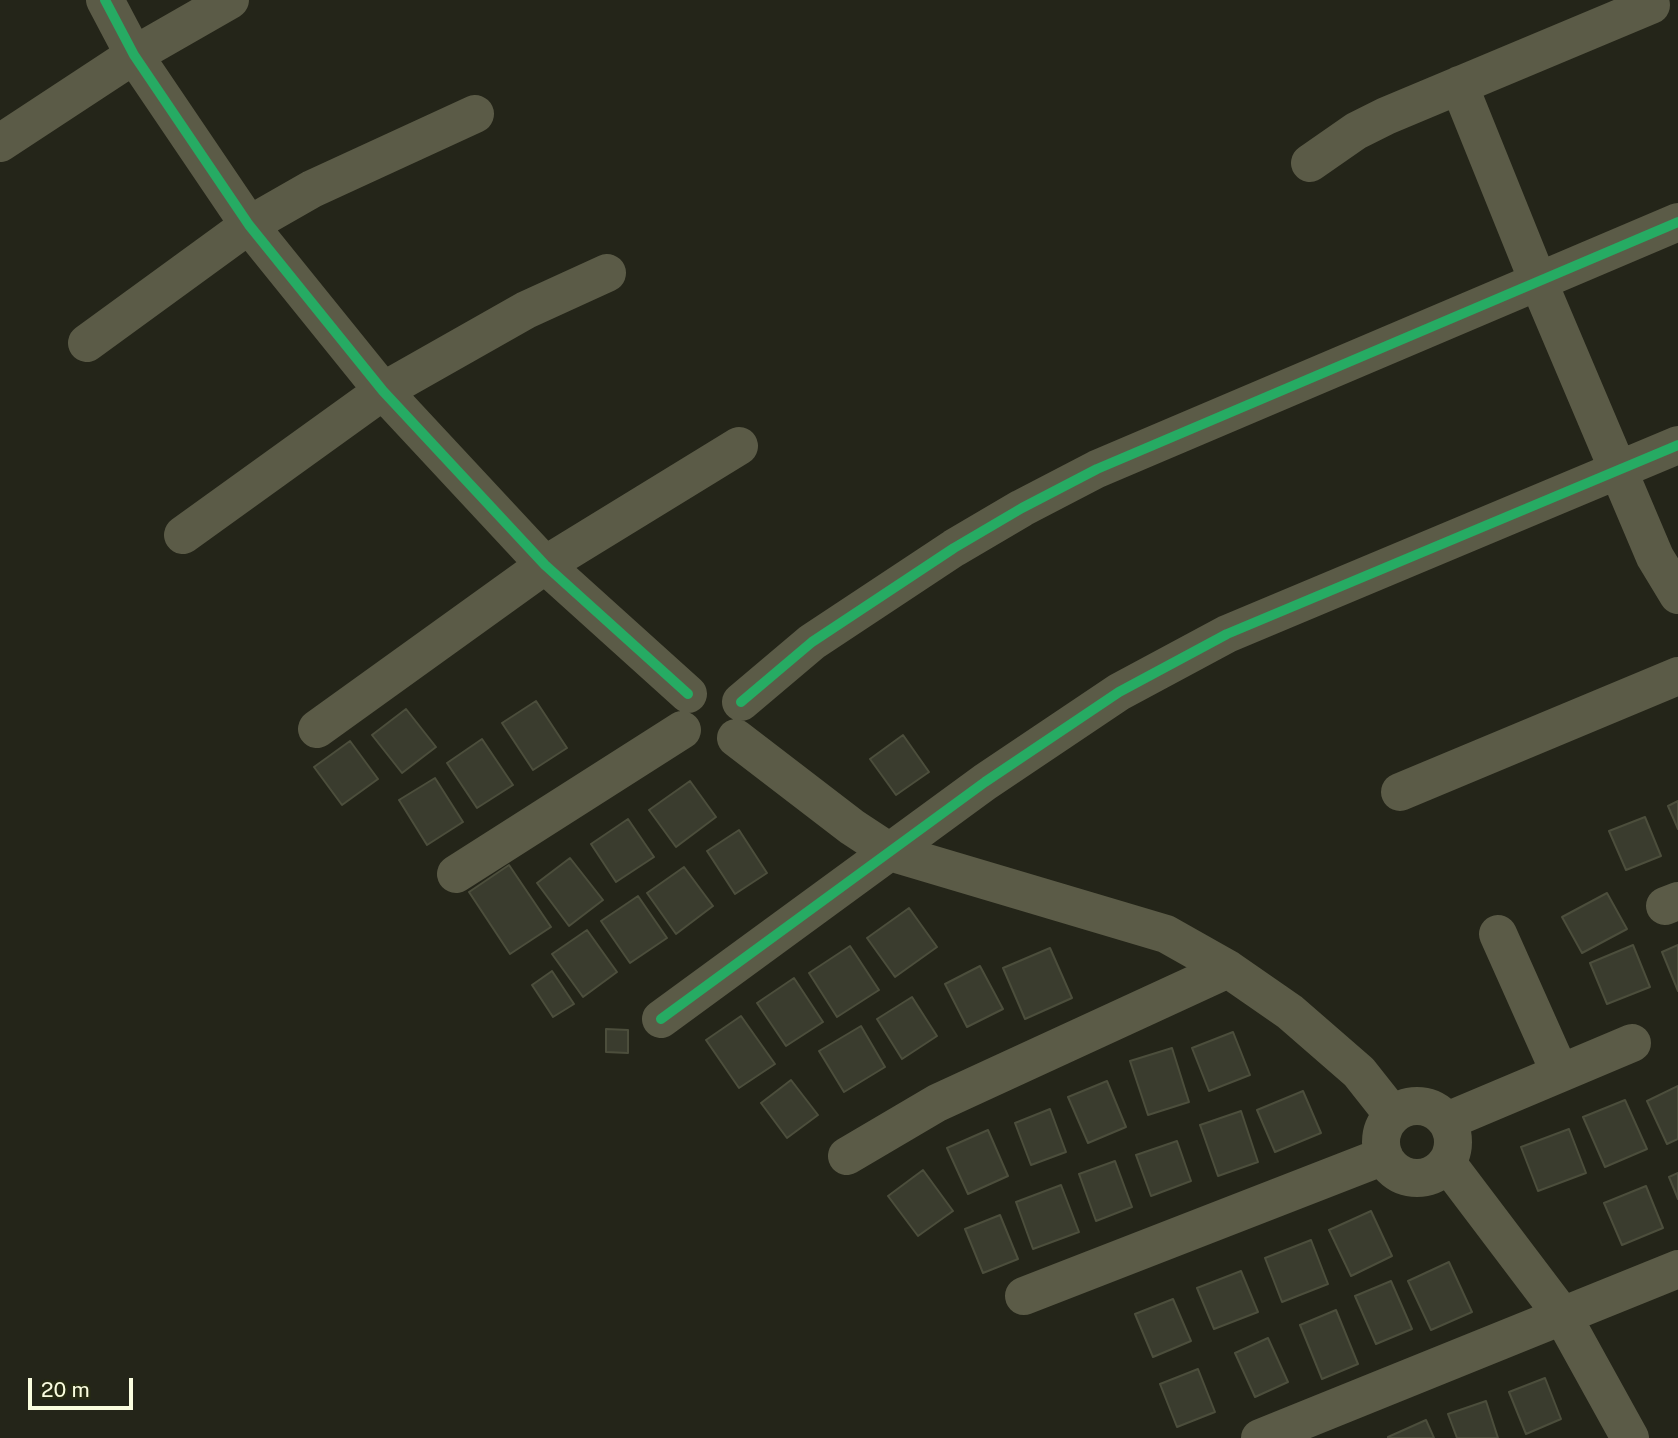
<!DOCTYPE html>
<style>
body{margin:0}
#map{position:relative;width:1678px;height:1438px;overflow:hidden;background:#242519;font-family:"Public Sans",sans-serif}
canvas{display:block}
.scale{position:absolute;left:28px;top:1378px;width:105px;height:32px;box-sizing:border-box;border:4px solid #fafddf;border-top:0;padding-left:9px;font-size:21px;line-height:24px;white-space:nowrap;color:#fafddf;-webkit-text-stroke:5px #272b13;paint-order:stroke}
</style>
<div id="map">
<canvas width="1678" height="1438"></canvas>
<div class="scale">20 m</div>
</div>
<script>
const c = document.querySelector('canvas').getContext('2d');
c.lineJoin = 'round';
function fill(path, color) { c.fillStyle = color; c.fill(path, 'evenodd'); }
function stroke(path, color, width, dash) { c.strokeStyle = color; c.lineWidth = width; c.lineCap = dash ? 'butt' : 'round'; c.setLineDash(dash || []); c.stroke(path); }
const building = new Path2D(`
 M 536,701 L 567,748 L 533,770 L 502,723 Z
 M 406,709 L 436,747 L 402,773 L 372,735 Z
 M 903,735 L 929,772 L 896,795 L 870,759 Z
 M 482,739 L 513,785 L 477,808 L 447,763 Z
 M 350,741 L 378,779 L 342,805 L 314,767 Z
 M 435,778 L 463,822 L 427,845 L 399,800 Z
 M 690,781 L 716,817 L 676,847 L 649,810 Z
 M 1678,801 L 1678,829 L 1668,806 Z
 M 1645,817 L 1661,856 L 1626,870 L 1609,831 Z
 M 628,819 L 654,857 L 616,882 L 591,844 Z
 M 739,830 L 767,873 L 735,894 L 707,851 Z
 M 570,858 L 603,900 L 569,926 L 537,883 Z
 M 509,865 L 551,927 L 510,954 L 469,892 Z
 M 684,867 L 713,906 L 676,934 L 647,893 Z
 M 1607,893 L 1627,929 L 1582,953 L 1562,917 Z
 M 638,896 L 667,938 L 630,963 L 601,921 Z
 M 909,908 L 937,947 L 895,977 L 867,938 Z
 M 587,930 L 617,972 L 583,997 L 552,954 Z
 M 1633,945 L 1650,987 L 1607,1004 L 1590,963 Z
 M 1678,945 L 1678,991 L 1662,952 Z
 M 850,946 L 879,990 L 837,1017 L 809,973 Z
 M 1050,948 L 1072,998 L 1025,1019 L 1003,968 Z
 M 980,966 L 1003,1009 L 967,1027 L 945,984 Z
 M 552,971 L 574,1004 L 553,1017 L 532,985 Z
 M 794,978 L 823,1022 L 786,1046 L 757,1003 Z
 M 912,997 L 937,1036 L 902,1059 L 877,1019 Z
 M 741,1016 L 775,1064 L 739,1088 L 706,1040 Z
 M 861,1026 L 885,1067 L 844,1092 L 819,1051 Z
 M 606,1029 L 628,1030 L 628,1053 L 606,1052 Z
 M 1233,1032 L 1250,1075 L 1209,1091 L 1192,1048 Z
 M 1172,1048 L 1189,1102 L 1148,1115 L 1130,1061 Z
 M 791,1080 L 818,1115 L 787,1138 L 761,1103 Z
 M 1107,1081 L 1126,1127 L 1088,1143 L 1068,1097 Z
 M 1678,1086 L 1678,1139 L 1667,1144 L 1647,1101 Z
 M 1303,1091 L 1321,1133 L 1275,1152 L 1257,1110 Z
 M 1625,1100 L 1647,1149 L 1605,1167 L 1583,1117 Z
 M 1050,1109 L 1066,1152 L 1031,1165 L 1015,1123 Z
 M 1241,1111 L 1258,1162 L 1218,1176 L 1200,1125 Z
 M 1569,1129 L 1586,1173 L 1538,1191 L 1521,1147 Z
 M 988,1130 L 1008,1176 L 968,1194 L 947,1148 Z
 M 1177,1141 L 1191,1181 L 1151,1196 L 1136,1155 Z
 M 1115,1161 L 1132,1207 L 1096,1221 L 1079,1174 Z
 M 923,1170 L 953,1211 L 918,1236 L 888,1196 Z
 M 1678,1173 L 1678,1199 L 1669,1177 Z
 M 1061,1185 L 1079,1232 L 1033,1249 L 1016,1202 Z
 M 1646,1186 L 1663,1228 L 1622,1245 L 1604,1203 Z
 M 1371,1211 L 1392,1256 L 1351,1276 L 1329,1230 Z
 M 1000,1215 L 1018,1259 L 983,1273 L 965,1229 Z
 M 1311,1240 L 1328,1284 L 1282,1302 L 1265,1258 Z
 M 1449,1262 L 1472,1312 L 1431,1330 L 1408,1281 Z
 M 1241,1271 L 1258,1312 L 1214,1329 L 1197,1288 Z
 M 1391,1281 L 1412,1329 L 1376,1344 L 1355,1296 Z
 M 1173,1299 L 1191,1341 L 1153,1357 L 1135,1314 Z
 M 1336,1310 L 1358,1364 L 1322,1379 L 1300,1325 Z
 M 1268,1338 L 1288,1382 L 1255,1397 L 1235,1353 Z
 M 1198,1369 L 1215,1412 L 1177,1427 L 1160,1384 Z
 M 1545,1378 L 1561,1419 L 1526,1434 L 1509,1392 Z
 M 1486,1401 L 1498,1438 L 1457,1438 L 1448,1414 Z
 M 1426,1420 L 1434,1438 L 1388,1438 L 1388,1437 Z`);
fill(building, '#3a3c2e');
stroke(building, '#4c4e3c', 2);
stroke(new Path2D(`
 M 105,0 L 134,55 L 249,225 L 383,391 L 545,565 L 688,694
 M 1459,85 L 1538,281 L 1655,557 L 1678,595
 M 0,143 L 134,55 L 230,0
 M 1310,163 L 1356,131 L 1386,116 L 1651,5
 M 87,343 L 249,225 L 312,189 L 475,114
 M 183,535 L 383,391 L 526,310 L 607,273
 M 741,702 L 812,642 L 954,548 L 1022,508 L 1097,469 L 1678,222
 M 317,729 L 545,565 L 739,446
 M 736,738 L 852,827 L 890,852 L 1166,934 L 1228,969 L 1290,1012 L 1359,1072 L 1393,1115
 M 1400,792 L 1678,676
 M 456,874 L 682,730
 M 1665,906 L 1678,901
 M 1498,934 L 1560,1073
 M 661,1019 L 985,782 L 1119,692 L 1227,634 L 1678,445
 M1381 1142a36 36 0 1 1 72 0a36 36 0 1 1-72 0Z
 M 1447,1121 L 1632,1043
 M 847,1156 L 937,1103 L 1228,969
 M 1447,1163 L 1562,1315 L 1630,1438
 M 1024,1296 L 1384,1156
 M 1260,1438 L 1678,1269`), '#5b5b47', 38);
stroke(new Path2D(`
 M 105,0 L 134,55 L 249,225 L 383,391 L 545,565 L 688,694
 M 741,702 L 812,642 L 954,548 L 1022,508 L 1097,469 L 1678,222
 M 661,1019 L 985,782 L 1119,692 L 1227,634 L 1678,445`), '#26ab63', 10);
</script>
